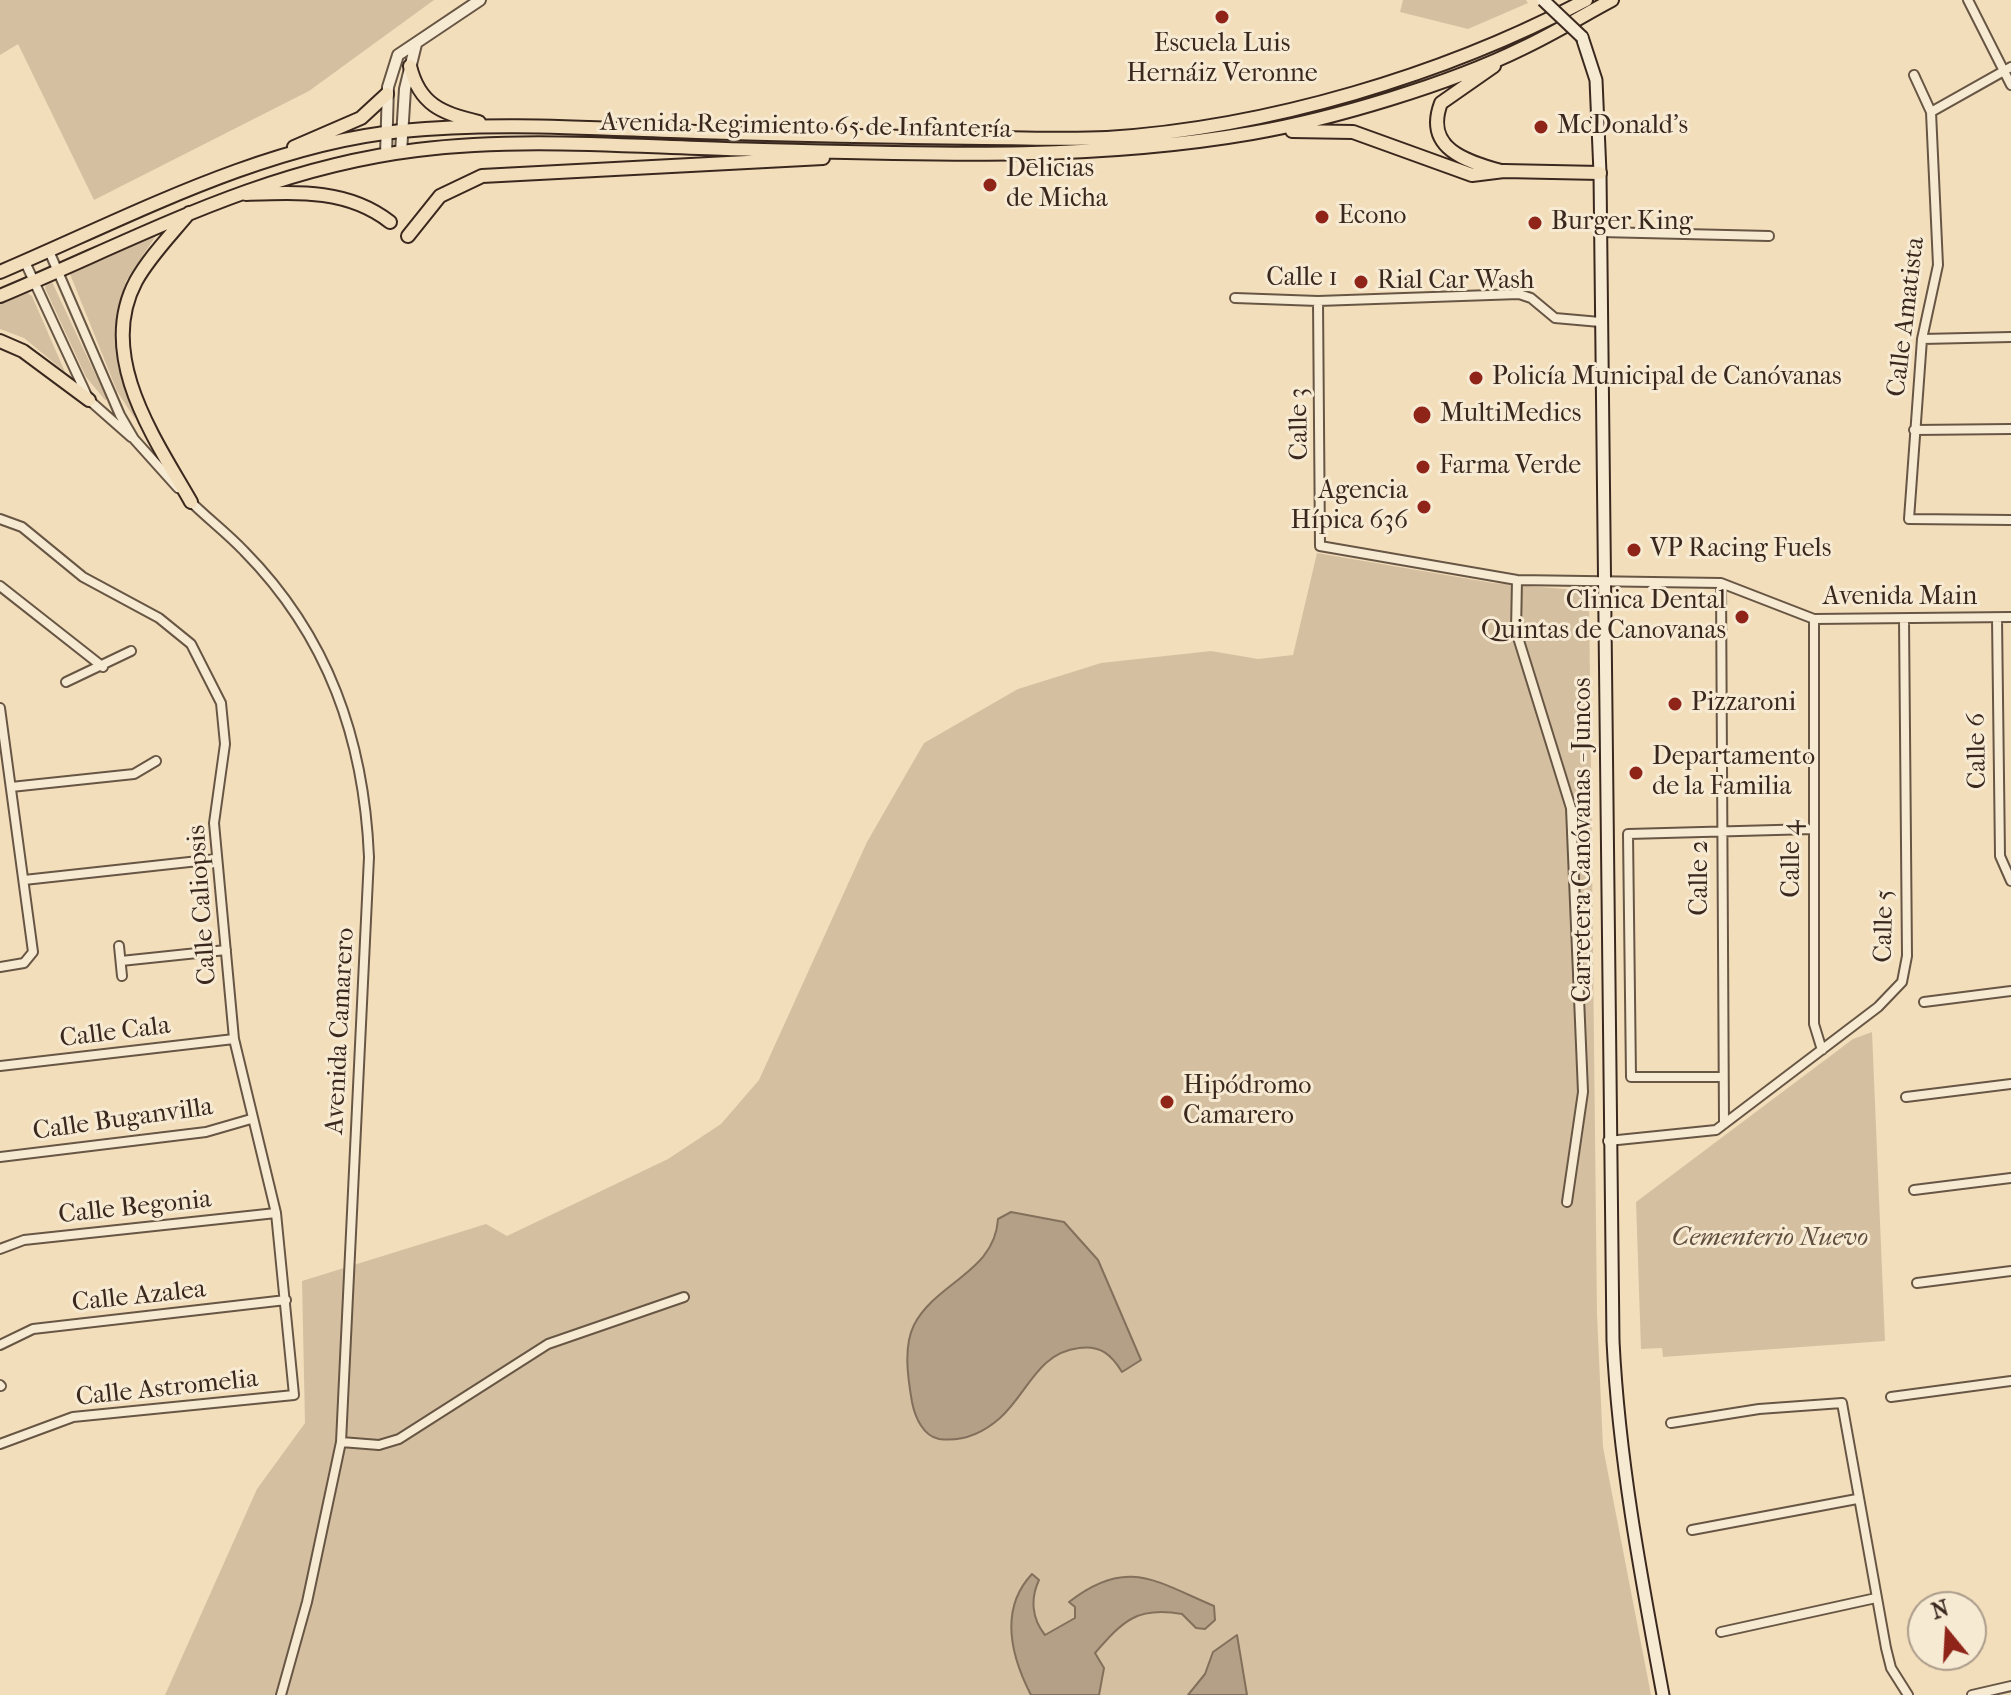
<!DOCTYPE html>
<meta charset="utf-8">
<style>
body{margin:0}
#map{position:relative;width:2011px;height:1695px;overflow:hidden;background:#f3debb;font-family:"IM FELL French Canon",serif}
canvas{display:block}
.north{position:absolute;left:1907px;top:1591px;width:80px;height:80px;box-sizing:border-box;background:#f7ead3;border:2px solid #ab9c8b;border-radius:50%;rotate:342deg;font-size:22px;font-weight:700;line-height:32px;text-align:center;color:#3a281e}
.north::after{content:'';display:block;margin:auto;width:28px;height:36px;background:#8f2418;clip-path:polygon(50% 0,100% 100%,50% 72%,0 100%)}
</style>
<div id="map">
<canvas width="2011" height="1695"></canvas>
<div class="north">N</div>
</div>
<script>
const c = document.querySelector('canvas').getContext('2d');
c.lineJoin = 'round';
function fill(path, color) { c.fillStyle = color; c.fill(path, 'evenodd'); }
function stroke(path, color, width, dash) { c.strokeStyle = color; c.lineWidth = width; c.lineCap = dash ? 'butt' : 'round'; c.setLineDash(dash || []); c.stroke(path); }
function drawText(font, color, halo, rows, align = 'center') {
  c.font = font + ' "IM FELL French Canon",serif'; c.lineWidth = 6; c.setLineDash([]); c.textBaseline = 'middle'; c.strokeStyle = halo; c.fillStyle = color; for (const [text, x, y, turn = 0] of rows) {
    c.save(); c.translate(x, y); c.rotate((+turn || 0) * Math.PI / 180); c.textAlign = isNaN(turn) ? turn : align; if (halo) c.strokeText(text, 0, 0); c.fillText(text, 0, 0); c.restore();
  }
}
fill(new Path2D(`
 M 0,0 L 434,0 L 309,91 L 94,200 L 18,44 L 0,55 Z
 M 1403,0 L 1526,0 L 1528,3 L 1468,29 L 1400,12 Z
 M 159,231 L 126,281 L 118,309 L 120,350 L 135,419 L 117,391 L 70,274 Z
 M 52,282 L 107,399 L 105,400 L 86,377 L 45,288 L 46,284 Z
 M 28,293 L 32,296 L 65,372 L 24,338 L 0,329 L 0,304 Z
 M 1317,553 L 1493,583 L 1589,591 L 1597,1314 L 1603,1447 L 1651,1695 L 165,1695 L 257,1489 L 305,1423 L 302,1281 L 486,1224 L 507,1236 L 668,1159 L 721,1124 L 759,1080 L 867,842 L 924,743 L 1018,689 L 1101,663 L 1211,651 L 1258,659 L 1293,655 Z
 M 1872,1032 L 1885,1341 L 1663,1357 L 1662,1348 L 1641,1349 L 1636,1202 L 1853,1039 Z`), '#d4bfa0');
const water = new Path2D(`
 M 1011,1212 L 1064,1222 L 1098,1260 L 1141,1360 L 1122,1372 C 1111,1354 1100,1345 1079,1348 C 1037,1353 1028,1393 1000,1418 C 983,1433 962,1442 939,1439 C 923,1436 915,1417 912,1402 C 908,1379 903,1347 914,1325 C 936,1282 995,1272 998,1219 Z
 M 1032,1574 L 1039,1580 C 1030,1599 1032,1619 1045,1635 L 1075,1618 L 1075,1607 L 1069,1602 C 1127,1557 1155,1581 1214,1606 L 1215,1620 L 1205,1629 L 1196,1628 L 1182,1614 C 1137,1606 1123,1621 1095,1653 L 1104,1668 L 1099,1695 L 1031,1695 C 1011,1656 999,1609 1032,1574 Z
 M 1237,1635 L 1247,1695 L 1188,1695 L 1205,1674 L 1213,1652 Z`);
fill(water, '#b4a086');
stroke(water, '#83705c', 2);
const minor = new Path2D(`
 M 1968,0 L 2011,85
 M 1914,75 L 1931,112 L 1938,265 L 1922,339 L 1909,519 L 2011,520
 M 1931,112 L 2011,67
 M 1600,232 L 1769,236
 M 49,251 L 120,415 L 134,439 L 178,488
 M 25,262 L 89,400 L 131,437
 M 1235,298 L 1318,301 L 1519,294 L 1531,298 L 1555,318 L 1600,322
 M 1318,301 L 1320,546 L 1517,580 L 1721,583 L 1814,619 L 2011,617
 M 1922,339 L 2011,337
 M 1914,430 L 2011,429
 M 190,501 C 207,518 227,533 244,551 C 328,636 364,739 369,857 L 341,1442 L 307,1602 L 281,1695
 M 0,519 L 22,527 L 83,577 L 159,618 L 191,644 L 221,703 L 225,744 L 214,823 L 234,1039 L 276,1213 L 294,1395 L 73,1417 L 0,1444
 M 1517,580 L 1516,631 L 1571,808 L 1583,1092 L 1567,1202
 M 1721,583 L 1724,1124
 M 0,586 L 103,667
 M 1997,618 L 2000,856 L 2011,881
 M 1814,619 L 1814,1024 L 1822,1050
 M 66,682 L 131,651
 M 0,708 L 33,952 L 24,963 L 0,967
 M 11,787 L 134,774 L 156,761
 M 24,880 L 217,859
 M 119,946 L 122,976
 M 121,961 L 226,950
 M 1924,1002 L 2011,991
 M 0,1066 L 234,1039
 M 1722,1077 L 1631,1077 L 1628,834 L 1813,829
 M 1906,1097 L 2011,1084
 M 1608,1141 L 1716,1130 L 1878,1007 L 1902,982 L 1907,956 L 1904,619
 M 0,1157 L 206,1132 L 251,1119
 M 1914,1190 L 2011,1178
 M 0,1249 L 24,1240 L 276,1213
 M 1917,1283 L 2011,1271
 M 0,1345 L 33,1329 L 286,1300
 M 0,1385 L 1,1386
 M 1891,1397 L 2011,1381
 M 1671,1423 L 1759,1409 L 1842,1403 L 1886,1648 L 1891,1668 L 1908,1695
 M 341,1442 L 379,1445 L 399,1439 L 548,1344 L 684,1297
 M 1692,1530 L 1857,1499
 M 1721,1632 L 1876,1598
 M 1972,1695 L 2011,1686`);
const tertiary = new Path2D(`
 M 401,152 L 405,89 L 416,44
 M 386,155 L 388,87 L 398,55 L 480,0`);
const secondary = new Path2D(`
 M 1582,37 L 1596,80 L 1600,173 L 1613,1341 C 1619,1461 1641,1577 1663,1695`);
const primary = new Path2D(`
 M 410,66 C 419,104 442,114 479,122
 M 1494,66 L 1441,103 C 1424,148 1465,161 1501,171
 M 1292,131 L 1353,132 L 1472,175 L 1504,171 L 1600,173
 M 294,147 L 361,118 L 387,94
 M 246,194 C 297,192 348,189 390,222
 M 189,213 C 171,235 150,256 136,281 C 96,356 155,439 191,502
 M 408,236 L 440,196 L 482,176 L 823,158
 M 0,272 C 127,218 262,145 401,131 C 499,121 599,129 697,132 C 792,135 888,137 984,138 C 1025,138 1067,140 1107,138 C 1267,128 1445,75 1586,0
 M 0,296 C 141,237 262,169 417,150 C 518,137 624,146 726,149 C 901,153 1079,163 1252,133 C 1333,119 1450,84 1523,48 C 1553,34 1582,16 1612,0
 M 0,341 L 23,351 L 89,400`);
stroke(minor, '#685645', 12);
stroke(tertiary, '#685645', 14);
stroke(secondary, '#3a281e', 15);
stroke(primary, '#3a281e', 16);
stroke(minor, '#f7ead3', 8);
stroke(tertiary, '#f7ead3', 10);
stroke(secondary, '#f7ead3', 11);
stroke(primary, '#f3debb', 12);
const secondaryBridge = new Path2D(`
 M 1543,0 L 1582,37`);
stroke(secondaryBridge, '#3a281e', 15, []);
stroke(secondaryBridge, '#f7ead3', 11);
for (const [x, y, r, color] of [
 [1222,17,8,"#8f2418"],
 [1541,127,8,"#8f2418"],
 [990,185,8,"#8f2418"],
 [1322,217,8,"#8f2418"],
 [1535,223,8,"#8f2418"],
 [1361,282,8,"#8f2418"],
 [1476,378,8,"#8f2418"],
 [1422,415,10,"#8f2418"],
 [1423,467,8,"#8f2418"],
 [1424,507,8,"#8f2418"],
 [1634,550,8,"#8f2418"],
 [1742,617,8,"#8f2418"],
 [1675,704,8,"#8f2418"],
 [1636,773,8,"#8f2418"],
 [1167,1102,8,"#8f2418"]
]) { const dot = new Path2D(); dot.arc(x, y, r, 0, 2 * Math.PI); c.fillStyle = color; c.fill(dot); stroke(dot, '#f7ead3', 3); }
drawText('26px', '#3a281e', '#f7ead3', [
 ["Escuela Luis",1222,45,"center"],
 ["Hernáiz Veronne",1222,75,"center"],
 ["McDonald's",1557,127],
 ["Delicias",1006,170],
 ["de Micha",1006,200],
 ["Econo",1338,217],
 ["Burger King",1551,223],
 ["Rial Car Wash",1377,282],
 ["Policía Municipal de Canóvanas",1492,378],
 ["MultiMedics",1440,415],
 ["Farma Verde",1439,467],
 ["Agencia",1408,492,"right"],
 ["Hípica 636",1408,522,"right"],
 ["VP Racing Fuels",1650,550],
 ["Clinica Dental",1726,602,"right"],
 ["Quintas de Canovanas",1726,632,"right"],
 ["Pizzaroni",1691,704],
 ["Departamento",1652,758],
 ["de la Familia",1652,788],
 ["Hipódromo",1183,1087],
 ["Camarero",1183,1117]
], 'left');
drawText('26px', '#3a281e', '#f7ead3', [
 ["Avenida Regimiento 65 de Infantería",806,127,1],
 ["Calle 1",1302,279],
 ["Calle Amatista",1907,317,-83],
 ["Calle 3",1300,424,-91],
 ["Avenida Main",1900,598],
 ["Calle 6",1978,751,-91],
 ["Carretera Canóvanas - Juncos",1584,840,-90],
 ["Calle 4",1793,859,-90],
 ["Calle 2",1701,878,-90],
 ["Calle Caliopsis",203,905,-94],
 ["Calle 5",1885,926,-89],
 ["Avenida Camarero",341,1031,-87],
 ["Calle Cala",115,1033,-7],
 ["Calle Buganvilla",123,1120,-8],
 ["Calle Begonia",135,1208,-6],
 ["Calle Azalea",139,1297,-6],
 ["Calle Astromelia",167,1389,-6]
]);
drawText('italic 26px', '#604e3e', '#f7ead3', [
 ["Cementerio Nuevo",1770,1239]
]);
</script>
